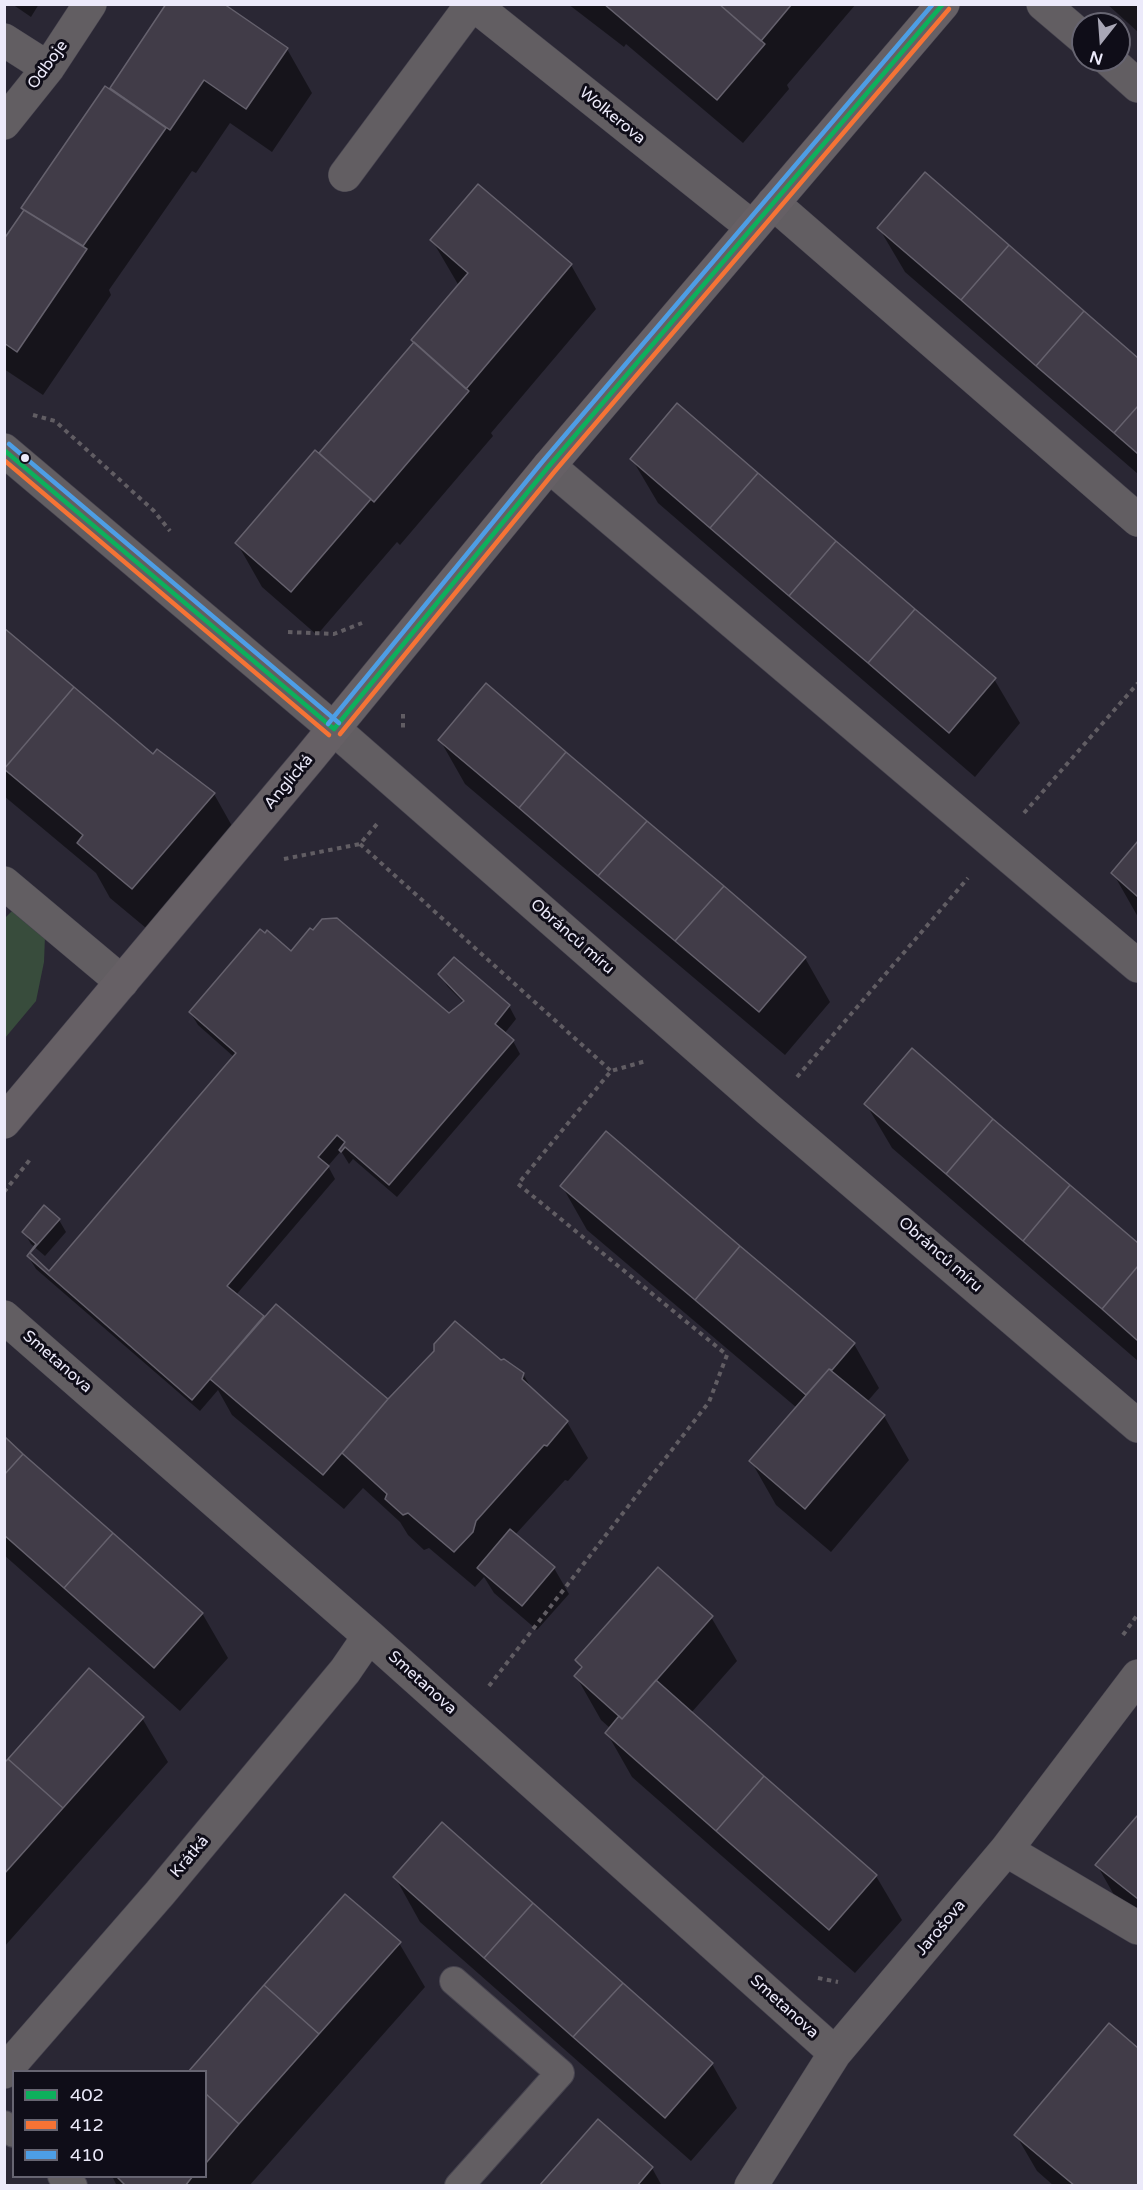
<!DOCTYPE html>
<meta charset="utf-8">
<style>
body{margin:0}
#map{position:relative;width:1143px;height:2190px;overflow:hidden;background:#2a2734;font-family:"Varela Round",sans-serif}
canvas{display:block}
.frame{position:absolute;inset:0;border:6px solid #eceafa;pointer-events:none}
.legend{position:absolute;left:12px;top:2070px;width:195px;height:108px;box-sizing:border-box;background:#0f0d18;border:2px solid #676572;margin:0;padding:8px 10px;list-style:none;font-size:18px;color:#eceafa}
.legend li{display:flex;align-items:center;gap:12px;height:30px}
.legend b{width:30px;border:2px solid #676572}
.north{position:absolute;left:1071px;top:12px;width:60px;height:60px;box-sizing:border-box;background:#0f0d18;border:2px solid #676572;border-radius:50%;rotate:197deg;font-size:16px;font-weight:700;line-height:24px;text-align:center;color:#eceafa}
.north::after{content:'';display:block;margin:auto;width:21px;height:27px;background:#a8a6b5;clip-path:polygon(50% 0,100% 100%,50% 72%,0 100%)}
</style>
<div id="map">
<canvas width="1143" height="2190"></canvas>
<div class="frame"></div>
<ul class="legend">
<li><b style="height:8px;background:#0daf5c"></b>402</li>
<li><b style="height:8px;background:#f57335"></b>412</li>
<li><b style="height:8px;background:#4d9ee5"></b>410</li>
</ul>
<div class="north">N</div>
</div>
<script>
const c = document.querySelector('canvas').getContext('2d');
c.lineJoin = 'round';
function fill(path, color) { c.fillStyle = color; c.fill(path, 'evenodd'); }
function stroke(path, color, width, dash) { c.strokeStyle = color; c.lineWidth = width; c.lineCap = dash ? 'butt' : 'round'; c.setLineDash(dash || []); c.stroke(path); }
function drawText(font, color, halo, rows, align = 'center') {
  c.font = font + ' "Varela Round",sans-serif'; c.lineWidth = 6; c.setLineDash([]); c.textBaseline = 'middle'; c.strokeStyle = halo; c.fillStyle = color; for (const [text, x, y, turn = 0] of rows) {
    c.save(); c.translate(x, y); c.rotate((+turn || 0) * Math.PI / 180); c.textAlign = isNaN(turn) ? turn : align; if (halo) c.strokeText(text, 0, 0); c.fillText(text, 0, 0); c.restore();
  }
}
fill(new Path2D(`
 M 14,909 L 45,936 L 44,962 L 36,1001 L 5,1038 L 5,918 Z`), '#384c3c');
fill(new Path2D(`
 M 12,4 L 39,4 L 31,17 Z
 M 168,4 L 287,49 L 312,93 L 272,152 L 230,123 L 196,173 L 192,171 L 109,290 L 111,295 L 43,395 L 4,369 L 4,242 L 25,212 L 22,208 L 110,90 Z
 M 568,4 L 856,4 L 787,85 L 789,89 L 743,143 L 626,44 L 624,47 Z
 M 1107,4 L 1138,4 L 1138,32 Z
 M 926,175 L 1138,359 L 1138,474 L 905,272 L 879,228 Z
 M 432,240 L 571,265 L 596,309 L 491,433 L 493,436 L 400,545 L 397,542 L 317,635 L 262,587 L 237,543 L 319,455 L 415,344 L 459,286 Z
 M 632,459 L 994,679 L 1020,723 L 975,777 L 658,503 Z
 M 4,629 L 153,756 L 214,794 L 245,849 L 164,943 L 110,898 L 96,873 L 4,796 Z
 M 440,740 L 805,958 L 830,1002 L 785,1055 L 465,784 Z
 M 1138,843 L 1138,917 L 1113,873 Z
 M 291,953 L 449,1015 L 464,1003 L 448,987 L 440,975 L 454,959 L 509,1006 L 516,1019 L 504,1034 L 513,1041 L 520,1054 L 397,1197 L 353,1159 L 349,1164 L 341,1151 L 328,1166 L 335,1179 L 236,1295 L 265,1319 L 276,1306 L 388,1401 L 500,1361 L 523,1374 L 533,1391 L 567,1422 L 588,1458 L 568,1481 L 565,1480 L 515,1535 L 554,1568 L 569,1594 L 537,1630 L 494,1593 L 484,1577 L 475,1587 L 429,1548 L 424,1550 L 408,1535 L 400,1522 L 363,1488 L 344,1509 L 232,1415 L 218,1390 L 200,1411 L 36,1269 L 28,1256 L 49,1274 L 234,1057 L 198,1025 L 190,1012 Z
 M 912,1050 L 1138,1246 L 1138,1361 L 892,1148 L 866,1104 Z
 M 562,1186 L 854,1344 L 879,1388 L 867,1402 L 884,1416 L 909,1460 L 831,1552 L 776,1505 L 751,1461 L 797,1408 L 587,1230 Z
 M 59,1220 L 66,1232 L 45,1256 L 31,1244 L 24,1232 Z
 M 4,1438 L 202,1613 L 228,1658 L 180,1711 L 4,1555 Z
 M 711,1617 L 737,1661 L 691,1713 L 876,1876 L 902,1920 L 855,1973 L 632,1777 L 607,1733 L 610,1728 L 601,1720 L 576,1676 L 582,1670 L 576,1660 Z
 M 142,1718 L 168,1762 L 4,1947 L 4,1765 Z
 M 1137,1818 L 1138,1819 L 1138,1923 L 1122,1909 L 1097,1865 Z
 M 442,1824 L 712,2064 L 737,2108 L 691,2161 L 420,1922 L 395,1877 Z
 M 399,1943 L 425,1987 L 249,2186 L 117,2186 L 112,2176 L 206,2176 L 206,2072 Z
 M 1109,2025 L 1138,2050 L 1138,2186 L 1054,2186 L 1037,2171 L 1016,2135 Z
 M 652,2168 L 662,2186 L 541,2186 Z`), '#0007');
const building = new Path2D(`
 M 166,4 L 224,4 L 288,48 L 246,109 L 204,80 L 170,130 L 110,88 Z
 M 604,4 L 719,4 L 765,44 L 717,100 Z
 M 719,4 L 792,4 L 761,41 Z
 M 105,86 L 166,128 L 83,246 L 21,208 Z
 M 925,172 L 1009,245 L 961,300 L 877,228 Z
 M 478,184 L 572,264 L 466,389 L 411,340 L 468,273 L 430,240 Z
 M 24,210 L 87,249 L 17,352 L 4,343 L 4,239 Z
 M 1009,245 L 1084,311 L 1036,366 L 961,300 Z
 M 1084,311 L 1138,358 L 1138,406 L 1114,433 L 1036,366 Z
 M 414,342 L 469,391 L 374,502 L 319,453 Z
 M 677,403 L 758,473 L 710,528 L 630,459 Z
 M 1138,406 L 1138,454 L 1114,433 Z
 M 315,450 L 371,499 L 291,592 L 235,543 Z
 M 758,473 L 836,541 L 789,596 L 710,528 Z
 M 836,541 L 915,609 L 868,663 L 789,596 Z
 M 915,609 L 996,678 L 949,733 L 868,663 Z
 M 4,628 L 74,687 L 4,769 Z
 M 486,683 L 566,752 L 519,808 L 438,740 Z
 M 74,687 L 153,754 L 157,749 L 215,793 L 132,889 L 77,843 L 83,835 L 4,769 Z
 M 566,752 L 647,821 L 598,876 L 519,808 Z
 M 647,821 L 724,886 L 675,941 L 598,876 Z
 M 1138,841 L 1138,897 L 1111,873 Z
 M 724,886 L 806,957 L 759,1012 L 675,941 Z
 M 337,918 L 449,1013 L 464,1001 L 438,974 L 454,957 L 510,1005 L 495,1024 L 514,1040 L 389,1185 L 345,1147 L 341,1152 L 339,1150 L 345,1142 L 337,1135 L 318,1157 L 329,1166 L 227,1286 L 264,1316 L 192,1400 L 27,1256 L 36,1244 L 22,1232 L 44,1205 L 60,1219 L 30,1253 L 49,1271 L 236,1053 L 189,1012 L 260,929 L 265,933 L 267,930 L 291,951 L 310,928 L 313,930 L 322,919 Z
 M 912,1048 L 993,1119 L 946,1174 L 864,1104 Z
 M 993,1119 L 1070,1185 L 1023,1241 L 946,1174 Z
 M 606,1131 L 740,1246 L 695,1300 L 560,1186 Z
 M 1070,1185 L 1138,1243 L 1138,1266 L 1102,1309 L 1023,1241 Z
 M 740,1246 L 855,1343 L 832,1370 L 829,1369 L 806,1395 L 695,1300 Z
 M 1138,1266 L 1138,1341 L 1102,1309 Z
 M 276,1304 L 388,1399 L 323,1475 L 210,1379 Z
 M 455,1321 L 501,1360 L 504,1359 L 524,1373 L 522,1379 L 568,1421 L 547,1446 L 544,1445 L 476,1521 L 473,1532 L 454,1552 L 408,1513 L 403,1515 L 385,1499 L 387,1494 L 342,1453 L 388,1399 L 434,1351 L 434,1344 Z
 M 829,1369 L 885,1415 L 805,1509 L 749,1461 Z
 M 4,1436 L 23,1454 L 4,1475 Z
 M 23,1454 L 113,1533 L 64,1588 L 4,1535 L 4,1475 Z
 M 510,1529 L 555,1567 L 522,1606 L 477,1568 Z
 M 113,1533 L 203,1613 L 154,1668 L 64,1588 Z
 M 658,1567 L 713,1616 L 622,1719 L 574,1676 L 582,1667 L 575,1660 Z
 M 89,1668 L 144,1717 L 63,1808 L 8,1759 Z
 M 656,1680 L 764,1776 L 716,1831 L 605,1733 L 619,1716 L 622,1719 Z
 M 8,1759 L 63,1808 L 4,1874 L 4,1763 Z
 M 764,1776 L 877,1875 L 829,1930 L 716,1831 Z
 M 1137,1816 L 1138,1817 L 1138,1899 L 1095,1865 Z
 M 442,1822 L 533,1903 L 484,1958 L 393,1877 Z
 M 345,1894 L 401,1942 L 319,2034 L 264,1985 Z
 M 533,1903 L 623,1983 L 573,2037 L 484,1958 Z
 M 623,1983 L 713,2063 L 665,2118 L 573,2037 Z
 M 264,1985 L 319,2034 L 239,2124 L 206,2094 L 206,2072 L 188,2072 Z
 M 1109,2023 L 1138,2048 L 1138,2186 L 1075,2186 L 1014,2135 Z
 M 206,2094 L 239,2124 L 206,2163 Z
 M 598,2119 L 653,2167 L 637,2186 L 539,2186 Z
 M 116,2176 L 193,2176 L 185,2186 L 126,2186 Z`);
fill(building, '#413c48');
stroke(building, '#65616d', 1.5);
const lane = new Path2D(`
 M 454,1981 L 560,2073 L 459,2186
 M 4,2125 L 14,2133
 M 62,2176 L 73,2186`);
const street = new Path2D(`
 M 473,4 L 752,227
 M 1043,4 L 1083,38
 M 4,40 L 48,68
 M 1109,60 L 1138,86
 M 4,123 L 48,68 L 90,4
 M 345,175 L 472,4
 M 773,203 L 1138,520
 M 4,450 L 334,729 L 769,1110 L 1138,1426
 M 549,466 L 1138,966
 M 4,883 L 122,982
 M 4,1317 L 369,1636 L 835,2053
 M 1006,1850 L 1138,1928
 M 4,2072 L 160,1893 L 345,1671 L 369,1636
 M 751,2186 L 835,2053 L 1006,1850 L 1138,1676`);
const secondary = new Path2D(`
 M 4,1122 L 308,760 L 549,466 L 943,4`);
stroke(lane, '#46434f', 30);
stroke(street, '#46434f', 34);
stroke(secondary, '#46434f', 34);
stroke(new Path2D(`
 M 33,415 L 55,421 L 154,511 L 170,531
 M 288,632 L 334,634 L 362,623
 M 403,714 L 403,731
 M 1024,813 L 1138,683
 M 360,844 L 611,1071
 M 284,859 L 360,844 L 377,824
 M 797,1077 L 968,878
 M 4,1192 L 32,1157
 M 1123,1635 L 1138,1614
 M 489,1686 L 709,1402 L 727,1355 L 518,1184 L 611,1071 L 646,1061
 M 818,1978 L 838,1982`), '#615d63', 4, [4.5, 4.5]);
stroke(lane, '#625e62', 28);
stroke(street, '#625e62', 33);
stroke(secondary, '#666065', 33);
stroke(new Path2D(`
 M 4,450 L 334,729
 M 334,729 L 549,466 L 943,4`), '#0daf5c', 4.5);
stroke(new Path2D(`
 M 4,460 L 329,735
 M 340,734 L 555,471 L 949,9`), '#f57335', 4.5);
stroke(new Path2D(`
 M 9,444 L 339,723
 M 328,724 L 543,461 L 933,4`), '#4d9ee5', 4.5);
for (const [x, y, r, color] of [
 [25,458,5,"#eceafa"]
]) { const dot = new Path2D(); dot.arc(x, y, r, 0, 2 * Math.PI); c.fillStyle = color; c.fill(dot); stroke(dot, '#0f0d18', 2); }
drawText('16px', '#eceafa', '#0f0d18', [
 ["Odboje",48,65,-54],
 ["Wolkerova",612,116,39],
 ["Anglická",289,782,-50],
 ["Obránců míru",572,937,41],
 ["Obránců míru",940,1255,41],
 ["Smetanova",57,1362,41],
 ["Smetanova",422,1683,42],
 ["Krátká",190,1857,-50],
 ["Jarošova",941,1928,-50],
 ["Smetanova",784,2007,42]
]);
</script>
